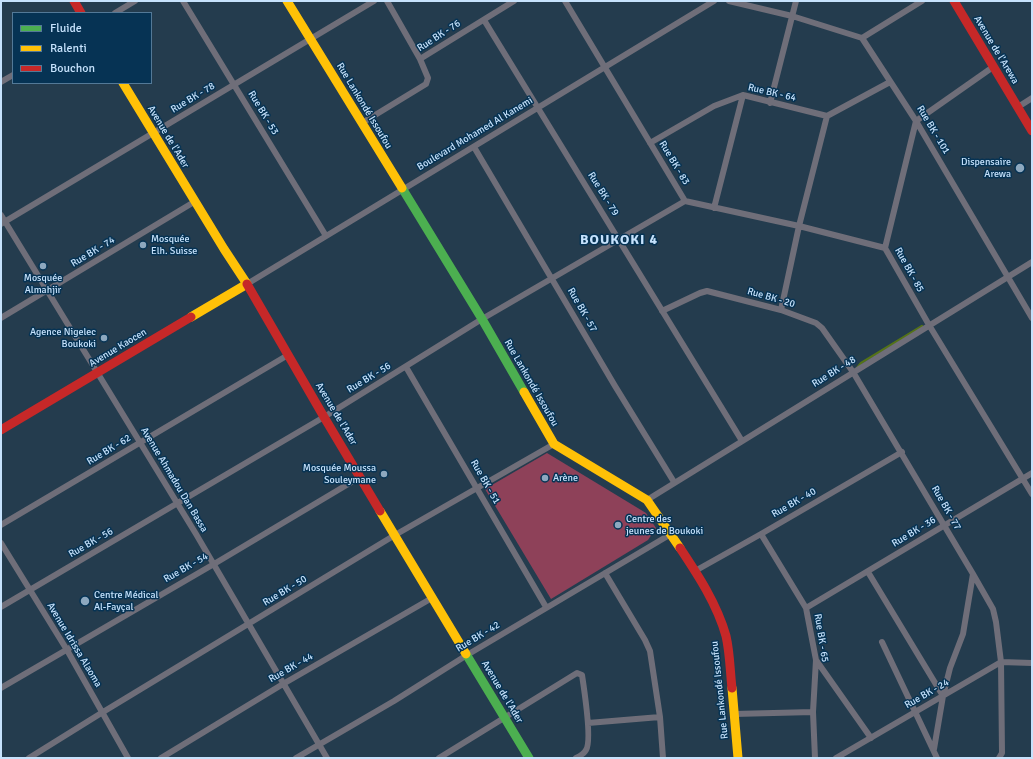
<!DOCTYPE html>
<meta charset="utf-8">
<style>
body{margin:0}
#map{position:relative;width:1033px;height:759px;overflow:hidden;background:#243c4e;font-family:Signika,sans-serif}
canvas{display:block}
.frame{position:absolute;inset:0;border:2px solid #c6e2fc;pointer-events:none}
.legend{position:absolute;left:12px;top:12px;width:140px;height:72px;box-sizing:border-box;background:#063354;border:1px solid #537997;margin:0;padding:5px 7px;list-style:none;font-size:12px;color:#c6e2fc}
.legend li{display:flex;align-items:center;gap:8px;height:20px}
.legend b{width:20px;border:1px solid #537997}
</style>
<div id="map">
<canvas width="1033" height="759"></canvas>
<div class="frame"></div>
<ul class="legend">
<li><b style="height:5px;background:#4caf50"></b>Fluide</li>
<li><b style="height:5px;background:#ffc107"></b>Ralenti</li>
<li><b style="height:5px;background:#c62828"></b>Bouchon</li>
</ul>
</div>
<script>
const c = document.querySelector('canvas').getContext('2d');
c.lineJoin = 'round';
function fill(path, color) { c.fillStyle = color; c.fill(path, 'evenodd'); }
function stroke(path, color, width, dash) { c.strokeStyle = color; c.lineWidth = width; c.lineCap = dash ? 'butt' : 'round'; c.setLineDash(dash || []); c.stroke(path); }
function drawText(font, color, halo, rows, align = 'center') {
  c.font = font + ' Signika,sans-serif'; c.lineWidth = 3; c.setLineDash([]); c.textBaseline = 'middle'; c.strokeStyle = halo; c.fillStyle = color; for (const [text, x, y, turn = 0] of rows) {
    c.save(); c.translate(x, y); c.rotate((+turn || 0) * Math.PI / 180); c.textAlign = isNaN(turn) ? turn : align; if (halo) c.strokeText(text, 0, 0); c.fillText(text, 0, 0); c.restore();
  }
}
fill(new Path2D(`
 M 547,453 L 646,513 L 656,528 L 648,540 L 551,599 L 485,489 Z`), '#8e4159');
stroke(new Path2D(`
 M 857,368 L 861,363 L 922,326`), '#547317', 2.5);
stroke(new Path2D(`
 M 183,1 L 326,236
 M 387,1 L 420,59
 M 565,1 L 685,201 L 799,226 L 885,248
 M 729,1 L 792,16 L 862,38 L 922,1
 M 115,13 L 135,1
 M 484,20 L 742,441
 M 862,38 L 916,121 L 1032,318
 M 993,67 L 916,121 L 885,248 L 929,325 L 1032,494
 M 1,82 L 13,75
 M 770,103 L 796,1
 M 1018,107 L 1032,98
 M 362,123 L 426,84 L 428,78 L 420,59 L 514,1
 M 650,143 L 714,106 L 743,95 L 827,116 L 890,82
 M 474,147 L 615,386 L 674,482
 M 714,208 L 743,95
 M 1,215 L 196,534 L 327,758
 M 1,224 L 374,1
 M 247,284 L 714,1
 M 781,310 L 799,226 L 827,116
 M 662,311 L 700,293 L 707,291 L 781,310 L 816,323 L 822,328 L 853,372 L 973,574 L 993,609 L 996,622 L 1001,662 L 1002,753 L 999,758
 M 1,318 L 194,202
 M 406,367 L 546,607
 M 647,500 L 1032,262
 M 1,525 L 288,355
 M 761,534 L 806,608 L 816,660 L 813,712 L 815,758
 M 1,543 L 67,650 L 128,758
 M 695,571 L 761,534 L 902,452
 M 868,572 L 943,696
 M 605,573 L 645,640 L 650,651 L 660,717 L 663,758
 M 1,607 L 324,417 L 482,319 L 685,201
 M 806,608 L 1032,473
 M 882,642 L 937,758
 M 816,660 L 871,738
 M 1,688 L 214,564 L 360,477
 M 734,714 L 813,712
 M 588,723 L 660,717
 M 934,749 L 943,696 L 950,668 L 963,634 L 973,574
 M 29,758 L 103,712 L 395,535 L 554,444
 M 161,758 L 283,684 L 432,598
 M 296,758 L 394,701 L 467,655 L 671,534
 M 439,758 L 577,673 L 582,675 C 584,688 592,741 586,750 C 584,754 580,756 576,758
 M 836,758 L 1001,662 L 1032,663`), '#6f6e79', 6);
stroke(new Path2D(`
 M 402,188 L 482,319 L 524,392
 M 466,654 L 529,758`), '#4caf50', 9);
stroke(new Path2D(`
 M 287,1 L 402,188
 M 123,83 L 224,249 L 247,284
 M 191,317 L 247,284
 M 524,392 L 554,444 L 647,500 L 680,548
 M 380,511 L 466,654
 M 732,688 L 738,758`), '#ffc107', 9);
stroke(new Path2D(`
 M 74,1 L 81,13
 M 954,1 L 1032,131
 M 247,284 L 324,417 L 380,511
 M 1,430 L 191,317
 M 680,548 C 698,575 717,604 726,636 C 730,653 730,671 732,688`), '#c62828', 9);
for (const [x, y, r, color] of [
 [1020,168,5,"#8da8bf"],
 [143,245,4,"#8da8bf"],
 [43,266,4,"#8da8bf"],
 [104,338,4,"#8da8bf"],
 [384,474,4,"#8da8bf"],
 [545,478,4,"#8da8bf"],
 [618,525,4,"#8da8bf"],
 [85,601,5,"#8da8bf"]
]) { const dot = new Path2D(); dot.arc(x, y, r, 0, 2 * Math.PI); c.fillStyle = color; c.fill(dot); stroke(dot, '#063354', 1.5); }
drawText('10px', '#c6e2fc', '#063354', [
 ["Rue BK - 76",439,36,-33],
 ["Avenue de l'Arewa",996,50,59],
 ["Rue BK - 64",772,93,13],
 ["Rue BK - 78",193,98,-31],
 ["Rue Lankondé Issoufou",364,106,59],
 ["Rue BK - 53",263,113,59],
 ["Rue BK - 101",933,130,59],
 ["Boulevard Mohamed Al Kanemi",475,134,-31],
 ["Avenue de l'Ader",168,137,59],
 ["Rue BK - 83",674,163,59],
 ["Rue BK - 79",603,194,58],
 ["Rue BK - 74",93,252,-31],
 ["Rue BK - 85",909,270,61],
 ["Rue BK - 20",771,298,16],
 ["Rue BK - 57",582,310,60],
 ["Avenue Kaocen",118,348,-31],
 ["Rue BK - 48",834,372,-32],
 ["Rue BK - 56",369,378,-31],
 ["Rue Lankondé Issoufou",531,383,60],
 ["Avenue de l'Ader",336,414,59],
 ["Rue BK - 62",109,450,-31],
 ["Avenue Ahmadou Dan Bassa",174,480,59],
 ["Rue BK - 51",485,482,60],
 ["Rue BK - 40",794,503,-30],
 ["Rue BK - 77",946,508,60],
 ["Rue BK - 36",914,532,-31],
 ["Rue BK - 56",91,543,-30],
 ["Rue BK - 54",186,568,-30],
 ["Rue BK - 50",285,591,-31],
 ["Rue BK - 42",478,637,-31],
 ["Rue BK - 65",821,638,81],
 ["Avenue Idrissa Alaoma",74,645,59],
 ["Rue BK - 44",291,668,-30],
 ["Rue Lankondé Issoufou",720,690,-96],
 ["Avenue de l'Ader",502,692,59],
 ["Rue BK - 24",927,694,-30]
]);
drawText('10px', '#c6e2fc', '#063354', [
 ["Dispensaire",1011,162,"right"],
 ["Arewa",1011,174,"right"],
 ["Mosquée",151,239],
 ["Elh. Suisse",151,251],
 ["Mosquée",43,278,"center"],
 ["Almahjir",43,290,"center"],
 ["Agence Nigelec",96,332,"right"],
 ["Boukoki",96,344,"right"],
 ["Mosquée Moussa",376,468,"right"],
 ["Souleymane",376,480,"right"],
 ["Arène",553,478],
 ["Centre des",626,519],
 ["jeunes de Boukoki",626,531],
 ["Centre Médical",94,595],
 ["Al-Fayçal",94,607]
], 'left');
c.letterSpacing = '1px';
drawText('bold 14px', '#c6e2fc', '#063354', [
 ["BOUKOKI 4",619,240]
]);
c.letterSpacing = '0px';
</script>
